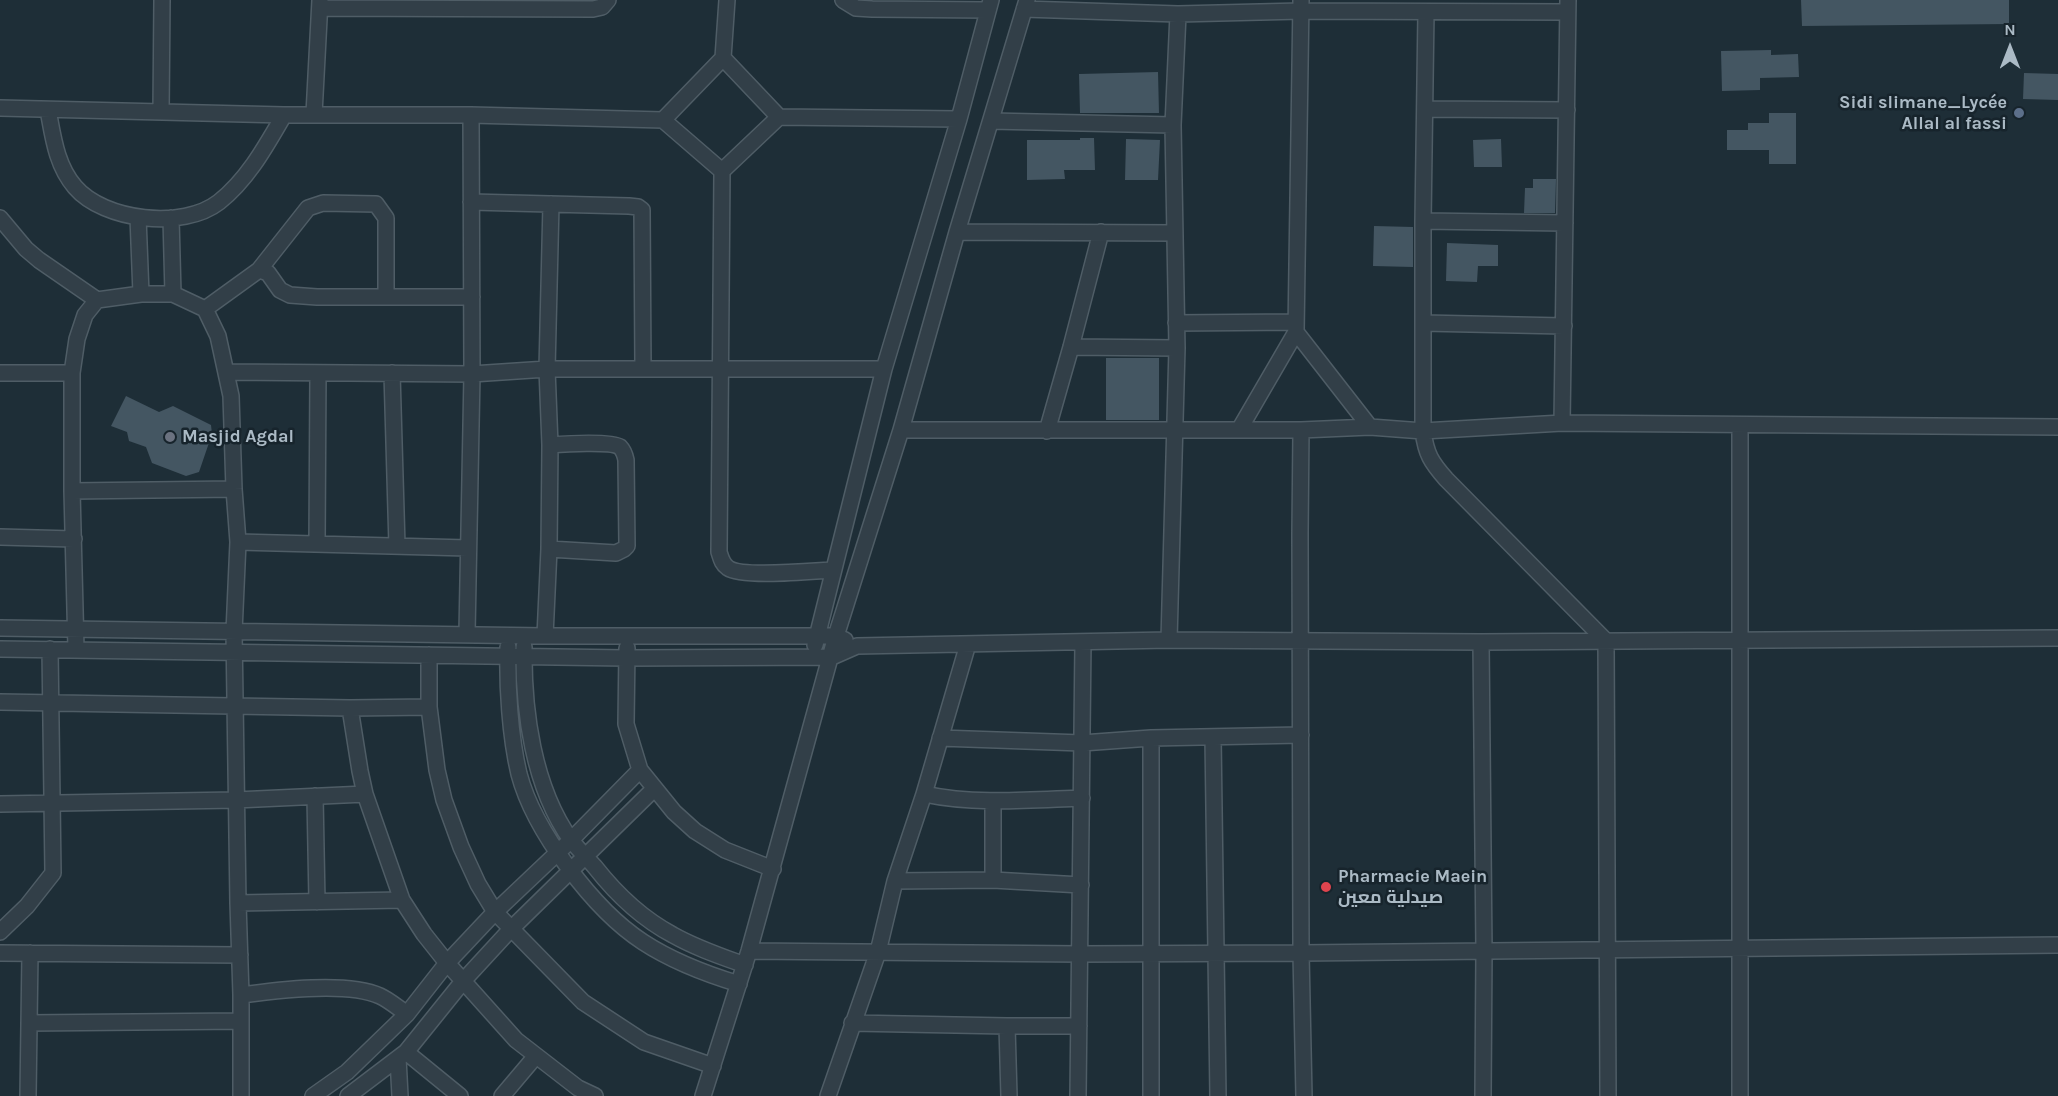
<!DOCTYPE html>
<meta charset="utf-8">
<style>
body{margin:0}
#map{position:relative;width:2058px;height:1096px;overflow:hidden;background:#1e2e37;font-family:Karla,sans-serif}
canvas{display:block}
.north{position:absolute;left:1980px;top:18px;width:60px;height:60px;-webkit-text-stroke:4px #17242c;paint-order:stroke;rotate:0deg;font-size:16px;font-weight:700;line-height:24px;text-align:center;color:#abbac5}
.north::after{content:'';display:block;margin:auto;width:21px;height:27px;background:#abbac5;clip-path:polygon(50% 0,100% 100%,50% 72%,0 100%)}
</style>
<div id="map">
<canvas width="2058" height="1096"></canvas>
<div class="north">N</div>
</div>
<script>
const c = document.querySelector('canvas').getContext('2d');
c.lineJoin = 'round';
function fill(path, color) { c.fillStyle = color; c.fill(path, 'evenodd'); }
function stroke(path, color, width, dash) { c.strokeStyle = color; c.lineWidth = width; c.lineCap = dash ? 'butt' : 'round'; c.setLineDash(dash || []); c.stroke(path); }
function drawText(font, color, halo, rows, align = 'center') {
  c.font = font + ' Karla,Cairo,sans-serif'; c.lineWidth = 5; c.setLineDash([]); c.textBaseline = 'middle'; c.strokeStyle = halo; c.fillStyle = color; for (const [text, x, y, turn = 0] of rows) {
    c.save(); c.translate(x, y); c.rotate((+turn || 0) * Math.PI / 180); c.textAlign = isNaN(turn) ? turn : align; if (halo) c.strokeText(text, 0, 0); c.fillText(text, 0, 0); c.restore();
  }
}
fill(new Path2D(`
 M 1801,0 L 2009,0 L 2009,24 L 1802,26 Z
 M 1771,50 L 1771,55 L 1798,54 L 1799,77 L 1760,78 L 1760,90 L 1722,91 L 1721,51 Z
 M 1158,72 L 1159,113 L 1080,113 L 1079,74 Z
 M 2024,73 L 2058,74 L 2058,100 L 2023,99 Z
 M 1769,113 L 1796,113 L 1796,164 L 1769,164 L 1769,150 L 1727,150 L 1727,130 L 1748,130 L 1748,123 L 1769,123 Z
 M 1080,138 L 1094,138 L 1095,170 L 1064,170 L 1065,179 L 1027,180 L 1027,140 L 1080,140 Z
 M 1126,139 L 1160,140 L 1158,180 L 1125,180 Z
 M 1501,139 L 1502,167 L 1474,167 L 1473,140 Z
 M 1533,179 L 1556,179 L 1555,213 L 1524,213 L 1525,188 L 1533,188 Z
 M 1374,226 L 1413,227 L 1413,267 L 1373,266 Z
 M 1447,243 L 1498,245 L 1498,266 L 1478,266 L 1477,282 L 1446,281 Z
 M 1106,358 L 1159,358 L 1159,420 L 1106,420 Z
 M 126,396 L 159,412 L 173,406 L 211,425 L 212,434 L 199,472 L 186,476 L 152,463 L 146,447 L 129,441 L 127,432 L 111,426 Z`), '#445662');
const minor = new Path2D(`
 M 843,0 L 856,8 L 872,9 L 988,10
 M 320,8 L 593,9 L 602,7 L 608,0
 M 1024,9 L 1178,14 L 1301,11 L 1567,12
 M 1426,12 L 1423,221 L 1423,431 C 1426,454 1431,462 1446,479 L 1606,641 L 1608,1096
 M 723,58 L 779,117 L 722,171 L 719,552 C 721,558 722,564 728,568 C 742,578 813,571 832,570
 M 0,108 L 284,115 L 471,115 L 663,120
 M 1425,109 L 1567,110
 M 48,110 C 53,136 56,165 75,187 C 104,221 183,230 219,202 C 248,179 266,146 284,115
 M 161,112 L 162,0
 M 314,114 L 320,0
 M 779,117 L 959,119
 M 991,121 L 1173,125
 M 722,171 L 663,120 L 723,58 L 727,0
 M 471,202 L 629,206 L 638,207 L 642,210 L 643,369
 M 138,217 L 141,294
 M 0,218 L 26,249 L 39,260 L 97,300
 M 171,218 L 173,294
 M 1423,221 L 1565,223
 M 957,232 L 1175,233
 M 259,270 L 308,208 L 323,203 L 376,204 L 386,218 L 386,297
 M 205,309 L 259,270 L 268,273 L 280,290 L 290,295 L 317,297 L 472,297
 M 1176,323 L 1296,322
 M 1423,323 L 1564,326
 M 1296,332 L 1370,427
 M 1071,347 L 1177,348
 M 226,372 L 472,374 L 547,369 L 884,369
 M 0,373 L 72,373
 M 392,373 L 397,546
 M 1562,423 L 1568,0
 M 1740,426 L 1740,1096
 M 901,430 L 1301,430 L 1370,427 L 1423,431 L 1562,423 L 2058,427
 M 1239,430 L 1296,332 L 1301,0
 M 1301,430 L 1300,533 L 1301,953 L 1304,1096
 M 1047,431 L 1071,347 L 1101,232
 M 72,491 L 234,489
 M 0,537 L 74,539
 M 238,542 L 468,548
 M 317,544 L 318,373
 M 549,549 L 616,553 L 624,549 L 627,546 L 626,460 C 625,455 624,451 620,447 C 611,441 564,444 550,445
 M 0,628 L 545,636 L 836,636 L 845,640
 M 467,633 L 472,374 L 471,115
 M 545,636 L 549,549 L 550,445 L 547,369 L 551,204
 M 1169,640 L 1177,348 L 1173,125 L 1178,14
 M 1481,642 L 1484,951 L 1483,1096
 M 815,645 L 884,369 L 959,119 L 991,0
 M 508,647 C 507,686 510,736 519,774 C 534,831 594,910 643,942 C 672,961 706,974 739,984
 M 524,647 C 523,710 533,787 571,840 C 578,849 587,858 595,867 C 617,895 641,918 673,935 C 696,948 720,956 745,965
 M 627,648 L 626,724 L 640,770 L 674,812 L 695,831 L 725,850 L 773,869
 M 0,649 L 626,658 L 832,657 L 857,646 L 1169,640 L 1481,642 L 2058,638
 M 76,649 L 72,491 L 72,373 L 77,339 L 85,315 L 97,300 L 141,294 L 173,294 L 205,309 L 218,336 L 231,396 L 234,489 L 238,542 L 234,632 L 238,903 L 402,900
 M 429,655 L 429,707 L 437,770 L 444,800 L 461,847 L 478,884 L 495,912 L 583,1002 L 644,1042 L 713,1066
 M 0,702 L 350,708 L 429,707
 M 350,708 L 360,771 L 365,794 L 402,900 L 424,934 L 447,963 L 516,1040 L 578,1088 L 595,1096
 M 1213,737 L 1218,1096
 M 940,738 L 1082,743 L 1151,738 L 1301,735
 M 924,794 L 968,644
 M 315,796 L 317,902
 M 993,801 L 993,880
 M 0,804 L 236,800 L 365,794
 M 1081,885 L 993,880 L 895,881 L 924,794 C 976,805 1029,800 1082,798
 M 238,903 L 241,995
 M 0,932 L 27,906 L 53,873 L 50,649
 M 749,951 L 1080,954 L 1301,953 L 2058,945
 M 0,953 L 240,955
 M 29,1023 L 241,1021
 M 852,1023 L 1007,1026
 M 406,1052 L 460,1096
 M 398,1058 L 400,1096
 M 28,1096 L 30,953
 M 241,1096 L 241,995 C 277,990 347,981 380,996 C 389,1000 398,1008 407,1014
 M 313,1096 L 347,1072 L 407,1014 L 447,963 L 495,912 L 571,840 L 640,770
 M 348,1096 L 406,1052 L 464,980 L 511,929 L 654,789
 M 502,1096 L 535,1057
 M 703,1096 L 749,951 L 836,636 L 901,430 L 957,232 L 1027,0
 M 828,1096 L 878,952 L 895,881
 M 1009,1096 L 1007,1026 L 1079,1026
 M 1078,1096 L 1083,642
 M 1151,1096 L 1151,738`);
stroke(minor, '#4f5d66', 18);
stroke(minor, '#323f48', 15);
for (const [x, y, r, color] of [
 [2019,113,6,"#5c6f8a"],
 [170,437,6,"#6b7280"],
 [1326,887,6,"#e0444e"]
]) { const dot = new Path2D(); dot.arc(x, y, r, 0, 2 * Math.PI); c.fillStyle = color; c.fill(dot); stroke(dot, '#17242c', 2); }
drawText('bold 18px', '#abbac5', '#17242c', [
 ["Sidi slimane_Lycée",2007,103,"right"],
 ["Allal al fassi",2007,124,"right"],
 ["Masjid Agdal",182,437],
 ["Pharmacie Maein",1338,877],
 ["صيدلية معين",1338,898]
], 'left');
</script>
